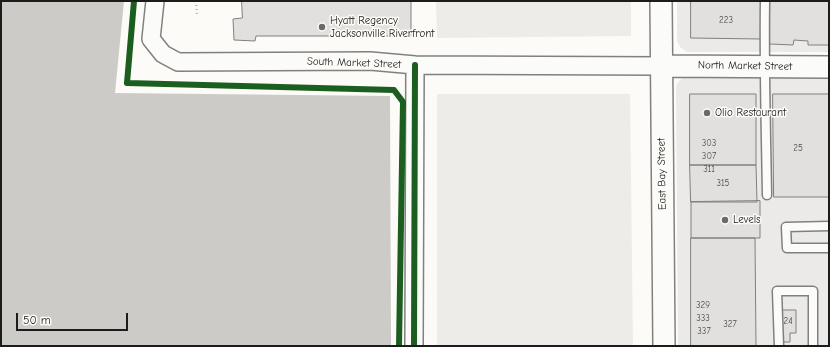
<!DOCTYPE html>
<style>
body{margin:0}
#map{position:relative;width:830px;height:347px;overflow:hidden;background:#fcfbf8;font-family:"Comic Neue",sans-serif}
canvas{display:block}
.frame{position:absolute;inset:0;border:2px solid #1c1c1c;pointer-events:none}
.scale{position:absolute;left:16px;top:313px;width:112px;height:18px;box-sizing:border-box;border:2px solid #1c1c1c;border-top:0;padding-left:5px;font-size:12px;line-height:14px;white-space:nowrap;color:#1c1c1c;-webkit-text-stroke:3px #fdfcf7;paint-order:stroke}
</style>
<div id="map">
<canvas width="830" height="347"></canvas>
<div class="frame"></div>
<div class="scale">50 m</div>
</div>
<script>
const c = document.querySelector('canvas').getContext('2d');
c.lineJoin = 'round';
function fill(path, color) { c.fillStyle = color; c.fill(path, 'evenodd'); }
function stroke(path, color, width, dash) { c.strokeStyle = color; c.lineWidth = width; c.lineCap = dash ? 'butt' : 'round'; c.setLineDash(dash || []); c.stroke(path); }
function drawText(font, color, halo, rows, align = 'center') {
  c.font = font + ' "Comic Neue",sans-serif'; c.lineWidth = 3; c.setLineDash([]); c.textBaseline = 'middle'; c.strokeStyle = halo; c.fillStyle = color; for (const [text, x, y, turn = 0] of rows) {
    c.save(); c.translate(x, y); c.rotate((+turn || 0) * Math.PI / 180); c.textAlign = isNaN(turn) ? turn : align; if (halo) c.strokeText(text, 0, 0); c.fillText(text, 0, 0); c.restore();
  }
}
fill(new Path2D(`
 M 677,1 L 829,1 L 829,52 L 687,52 L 680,47 L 677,41 Z
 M 687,74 L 829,75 L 829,346 L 678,346 L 676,86 L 678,82 Z`), '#ebeae8');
fill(new Path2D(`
 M 436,1 L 631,1 L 631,36 L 437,38 Z
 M 437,94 L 630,94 L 633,346 L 437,346 Z`), '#edece8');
fill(new Path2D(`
 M 1,1 L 124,1 L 115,93 L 390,96 L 391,346 L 1,346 Z`), '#cccbc7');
const building = new Path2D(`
 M 242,1 L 411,1 L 411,36 L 256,36 L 255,41 L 234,40 L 233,19 L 242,18 Z
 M 691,1 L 761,1 L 761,39 L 691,38 Z
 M 770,1 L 829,1 L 829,45 L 808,45 L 808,41 L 794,40 L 793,45 L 770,44 Z
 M 690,94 L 756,94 L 756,165 L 690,165 Z
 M 773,94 L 829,94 L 829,197 L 774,197 Z
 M 690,165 L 756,165 L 757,202 L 691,202 Z
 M 760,201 L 760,238 L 691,238 L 691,202 Z
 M 691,238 L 755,238 L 756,346 L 691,346 Z
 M 781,310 L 796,310 L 796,333 L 790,333 L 790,342 L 781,342 Z`);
fill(building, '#e1e0de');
stroke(building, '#81807f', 1);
const service = new Path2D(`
 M 765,1 C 764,66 766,131 767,195
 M 829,226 L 786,227 L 787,248 L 829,248
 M 779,346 L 777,291 L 813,291 L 813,346`);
const minor = new Path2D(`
 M 155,1 L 151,39 L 163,54 L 178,62 L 370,61 L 415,65 L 661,66
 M 414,346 L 415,65`);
const tertiary = new Path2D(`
 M 661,1 L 664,346
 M 661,66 L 829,67`);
stroke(service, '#81807f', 11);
stroke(minor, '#81807f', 20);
stroke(tertiary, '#81807f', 24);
stroke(new Path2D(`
 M 134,1 L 127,83 L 394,90 L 399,97
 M 196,1 L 197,14`), '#bbbab8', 2.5, [1, 3]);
stroke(service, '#fbfbf9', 8);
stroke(minor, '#fbfbf9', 17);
stroke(tertiary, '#fbfbf9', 21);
stroke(new Path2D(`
 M 134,1 L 127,83 L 394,90 L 403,102 L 399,346
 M 414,346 L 415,65`), '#1b5e20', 6);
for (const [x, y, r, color] of [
 [322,27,4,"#6a6a69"],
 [707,113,4,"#6a6a69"],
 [725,220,4,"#6a6a69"]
]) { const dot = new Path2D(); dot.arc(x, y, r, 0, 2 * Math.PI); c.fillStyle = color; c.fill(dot); stroke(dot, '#fdfcf7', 1.5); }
drawText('9px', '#4d4d4c', null, [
 ["223",726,20],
 ["303",709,143],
 ["25",798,148],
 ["307",709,156],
 ["311",709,169],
 ["315",723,183],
 ["329",703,305],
 ["333",703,318],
 ["24",788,321],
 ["327",730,324],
 ["337",704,331]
]);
drawText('11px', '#1c1c1c', '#fdfcf7', [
 ["Hyatt Regency",330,21],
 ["Jacksonville Riverfront",330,34],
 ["Olio Restaurant",715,113],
 ["Levels",733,220]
], 'left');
drawText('11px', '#1c1c1c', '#fdfcf7', [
 ["South Market Street",354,63,2],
 ["North Market Street",745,66,1],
 ["East Bay Street",662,174,-91]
]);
</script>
